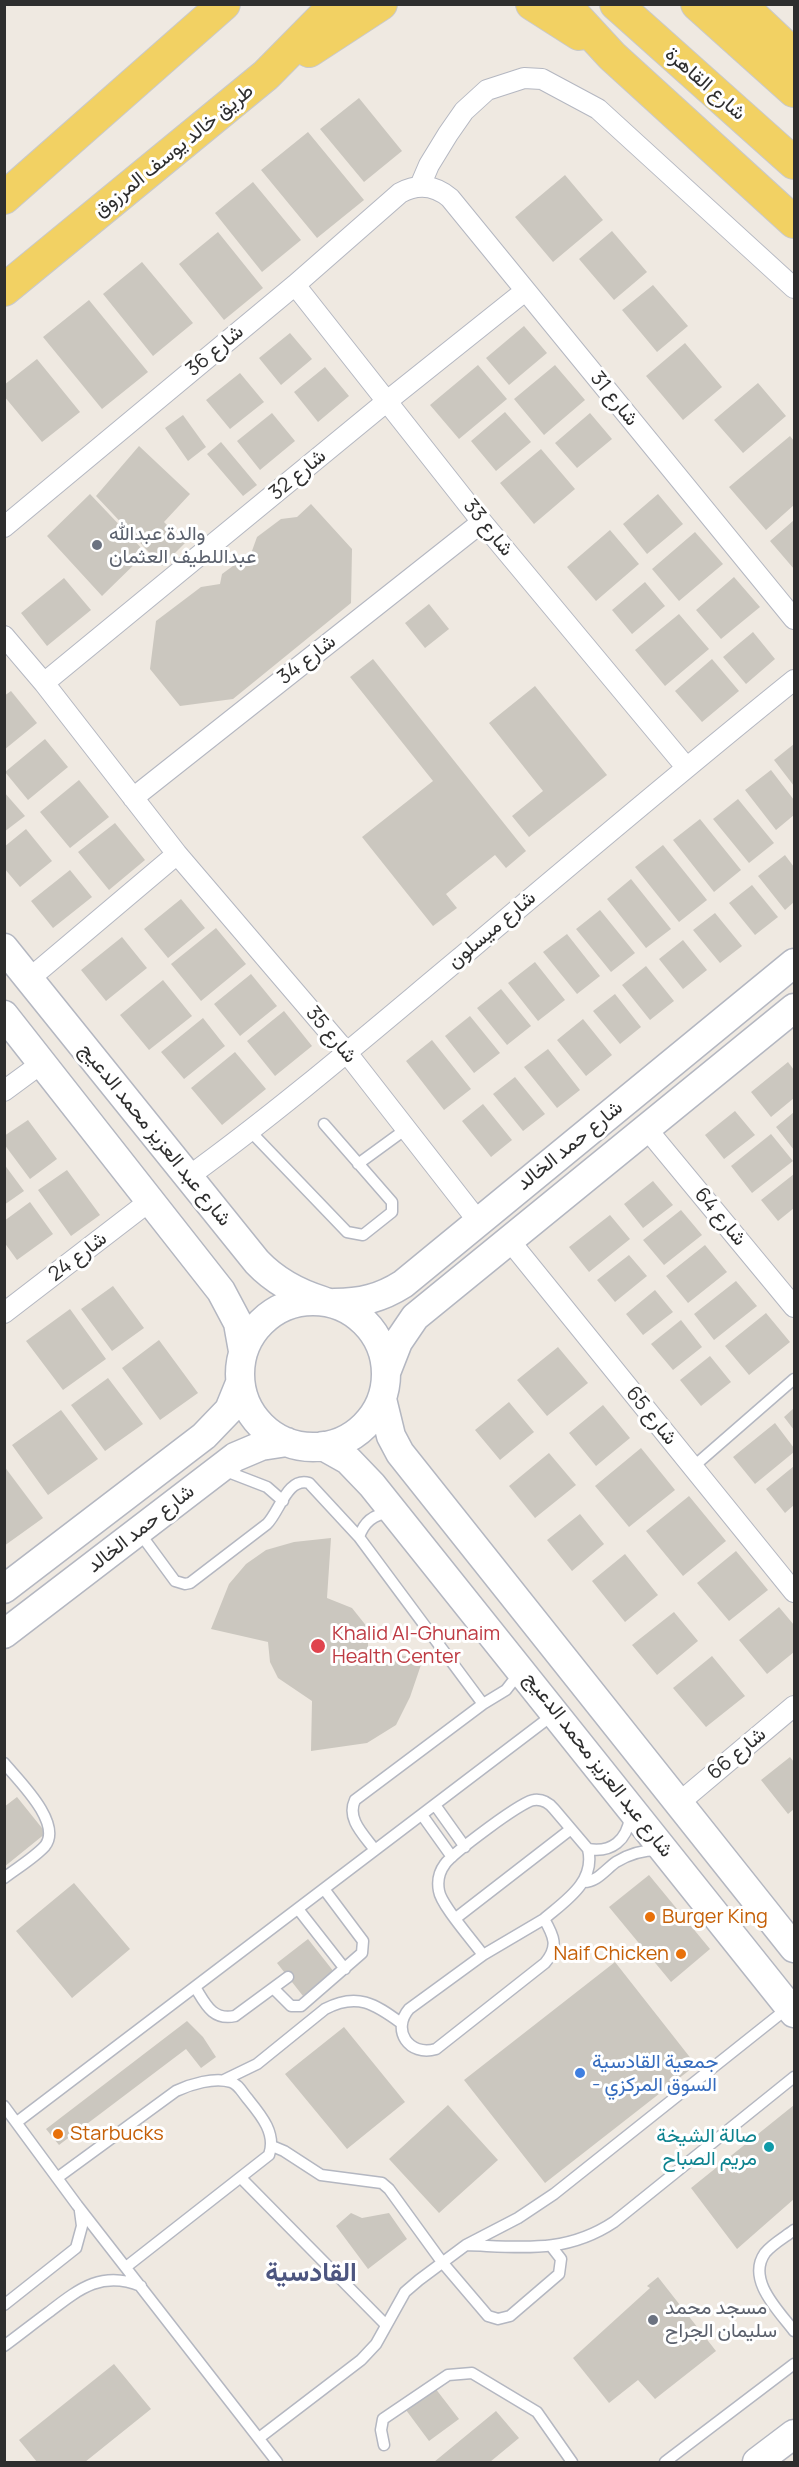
<!DOCTYPE html>
<meta charset="utf-8">
<style>
body{margin:0}
#map{position:relative;width:799px;height:2467px;overflow:hidden;background:#efe9e1;font-family:Manrope,sans-serif}
canvas{display:block}
.frame{position:absolute;inset:0;border:6px solid #2e2e2e;pointer-events:none}
</style>
<div id="map">
<canvas width="799" height="2467"></canvas>
<div class="frame"></div>
</div>
<script>
const c = document.querySelector('canvas').getContext('2d');
c.lineJoin = 'round';
function fill(path, color) { c.fillStyle = color; c.fill(path, 'evenodd'); }
function stroke(path, color, width, dash) { c.strokeStyle = color; c.lineWidth = width; c.lineCap = dash ? 'butt' : 'round'; c.setLineDash(dash || []); c.stroke(path); }
function drawText(font, color, halo, rows, align = 'center') {
  c.font = font + ' Manrope,Vazirmatn,sans-serif'; c.lineWidth = 6; c.setLineDash([]); c.textBaseline = 'middle'; c.strokeStyle = halo; c.fillStyle = color; for (const [text, x, y, turn = 0] of rows) {
    c.save(); c.translate(x, y); c.rotate((+turn || 0) * Math.PI / 180); c.textAlign = isNaN(turn) ? turn : align; if (halo) c.strokeText(text, 0, 0); c.fillText(text, 0, 0); c.restore();
  }
}
fill(new Path2D(`
 M 359,98 L 402,151 L 364,182 L 320,129 Z
 M 308,132 L 364,200 L 317,238 L 261,170 Z
 M 565,175 L 603,220 L 553,262 L 515,217 Z
 M 253,182 L 301,240 L 262,272 L 215,213 Z
 M 612,231 L 647,272 L 614,300 L 579,259 Z
 M 218,232 L 263,288 L 224,320 L 179,264 Z
 M 142,262 L 193,323 L 153,356 L 103,294 Z
 M 653,285 L 688,326 L 657,352 L 622,310 Z
 M 89,300 L 148,372 L 102,409 L 43,337 Z
 M 524,326 L 547,353 L 509,385 L 486,358 Z
 M 290,333 L 312,359 L 281,385 L 259,358 Z
 M 685,343 L 722,387 L 683,420 L 646,376 Z
 M 37,359 L 80,412 L 42,442 L 4,396 L 4,385 Z
 M 478,365 L 507,399 L 459,439 L 430,405 Z
 M 555,365 L 585,400 L 544,435 L 514,399 Z
 M 325,367 L 349,396 L 318,422 L 294,392 Z
 M 240,373 L 264,402 L 230,429 L 206,400 Z
 M 758,383 L 786,416 L 743,453 L 714,420 Z
 M 505,412 L 531,442 L 496,471 L 471,441 Z
 M 272,413 L 295,441 L 260,470 L 237,441 Z
 M 590,413 L 612,439 L 577,468 L 555,443 Z
 M 183,415 L 206,447 L 188,461 L 165,428 Z
 M 790,436 L 794,441 L 794,505 L 766,530 L 729,487 Z
 M 221,442 L 257,485 L 243,496 L 207,454 Z
 M 139,446 L 190,494 L 164,522 L 185,543 L 162,566 L 96,496 Z
 M 541,449 L 575,489 L 534,524 L 500,483 Z
 M 90,494 L 146,553 L 102,596 L 47,536 Z
 M 658,494 L 683,524 L 647,554 L 623,524 Z
 M 311,504 L 352,549 L 351,603 L 233,699 L 180,706 L 150,669 L 156,621 L 201,587 L 220,584 L 222,574 L 237,563 L 248,562 L 257,537 L 281,519 L 297,517 Z
 M 794,520 L 794,569 L 770,541 Z
 M 610,530 L 639,564 L 596,601 L 567,567 Z
 M 695,532 L 723,564 L 679,601 L 652,569 Z
 M 734,577 L 760,607 L 721,639 L 696,610 Z
 M 64,578 L 91,610 L 47,646 L 21,613 Z
 M 645,582 L 665,606 L 632,634 L 612,610 Z
 M 429,604 L 449,629 L 425,648 L 405,623 Z
 M 679,614 L 709,649 L 665,686 L 635,650 Z
 M 753,632 L 775,659 L 746,684 L 723,657 Z
 M 373,659 L 526,851 L 506,868 L 495,855 L 446,894 L 457,908 L 433,926 L 362,837 L 433,781 L 350,677 Z
 M 712,659 L 739,691 L 702,722 L 675,691 Z
 M 535,686 L 607,775 L 529,837 L 512,816 L 543,791 L 489,723 Z
 M 11,691 L 37,723 L 4,750 L 4,696 Z
 M 45,739 L 68,767 L 28,800 L 5,772 Z
 M 794,744 L 794,786 L 774,760 Z
 M 771,770 L 794,800 L 794,815 L 776,830 L 745,790 Z
 M 79,780 L 109,817 L 70,848 L 40,812 Z
 M 4,792 L 25,816 L 4,832 Z
 M 738,799 L 774,843 L 749,863 L 713,819 Z
 M 700,819 L 741,870 L 714,892 L 673,840 Z
 M 115,823 L 145,860 L 109,890 L 78,852 Z
 M 26,829 L 52,861 L 20,887 L 4,868 L 4,847 Z
 M 663,845 L 707,900 L 679,922 L 635,867 Z
 M 785,855 L 794,867 L 794,902 L 785,910 L 758,876 Z
 M 70,870 L 92,897 L 53,928 L 31,901 Z
 M 631,879 L 671,929 L 646,948 L 607,899 Z
 M 752,885 L 778,917 L 755,935 L 729,903 Z
 M 181,899 L 205,928 L 168,958 L 144,929 Z
 M 600,910 L 635,953 L 611,972 L 576,929 Z
 M 715,913 L 742,946 L 720,963 L 693,930 Z
 M 216,928 L 246,964 L 201,1001 L 171,964 Z
 M 567,934 L 600,976 L 577,994 L 543,952 Z
 M 122,937 L 147,968 L 106,1001 L 81,970 Z
 M 683,940 L 707,970 L 683,989 L 659,959 Z
 M 535,962 L 565,1000 L 538,1021 L 508,983 Z
 M 646,966 L 674,1001 L 650,1020 L 622,985 Z
 M 251,974 L 277,1006 L 240,1036 L 214,1004 Z
 M 163,980 L 192,1016 L 149,1050 L 120,1015 Z
 M 501,989 L 531,1026 L 507,1045 L 477,1008 Z
 M 615,994 L 641,1027 L 620,1044 L 593,1011 Z
 M 284,1011 L 312,1046 L 275,1076 L 247,1041 Z
 M 470,1016 L 500,1053 L 474,1073 L 445,1036 Z
 M 203,1018 L 225,1046 L 184,1079 L 161,1052 Z
 M 583,1019 L 612,1055 L 586,1076 L 557,1040 Z
 M 432,1040 L 471,1089 L 444,1110 L 406,1061 Z
 M 548,1049 L 580,1090 L 557,1108 L 524,1067 Z
 M 235,1052 L 266,1089 L 222,1125 L 191,1088 Z
 M 788,1062 L 794,1070 L 794,1098 L 771,1117 L 751,1092 Z
 M 515,1077 L 545,1114 L 523,1131 L 493,1094 Z
 M 483,1104 L 512,1140 L 491,1157 L 462,1121 Z
 M 735,1111 L 755,1135 L 724,1159 L 705,1135 Z
 M 794,1112 L 794,1150 L 776,1127 Z
 M 28,1120 L 57,1159 L 30,1179 L 4,1144 L 4,1136 Z
 M 771,1134 L 793,1161 L 752,1193 L 731,1166 Z
 M 4,1164 L 24,1191 L 4,1205 Z
 M 67,1170 L 100,1215 L 71,1236 L 38,1190 Z
 M 794,1174 L 794,1208 L 778,1221 L 761,1200 Z
 M 653,1181 L 673,1205 L 643,1228 L 624,1204 Z
 M 30,1202 L 53,1234 L 17,1260 L 4,1242 L 4,1221 Z
 M 681,1210 L 702,1235 L 664,1265 L 643,1240 Z
 M 610,1215 L 630,1239 L 589,1272 L 569,1247 Z
 M 705,1245 L 727,1272 L 688,1303 L 666,1276 Z
 M 629,1255 L 647,1276 L 615,1302 L 597,1280 Z
 M 736,1281 L 757,1306 L 714,1340 L 694,1314 Z
 M 113,1286 L 144,1328 L 112,1351 L 81,1309 Z
 M 655,1290 L 673,1312 L 643,1335 L 626,1314 Z
 M 70,1309 L 106,1359 L 63,1390 L 26,1341 Z
 M 766,1313 L 790,1342 L 749,1375 L 725,1346 Z
 M 681,1320 L 702,1347 L 673,1370 L 651,1344 Z
 M 159,1340 L 198,1393 L 160,1420 L 122,1368 Z
 M 558,1347 L 588,1383 L 547,1416 L 517,1380 Z
 M 710,1356 L 731,1382 L 701,1406 L 680,1380 Z
 M 108,1378 L 143,1424 L 105,1451 L 71,1405 Z
 M 509,1402 L 534,1432 L 500,1460 L 475,1430 Z
 M 603,1405 L 630,1438 L 596,1466 L 569,1433 Z
 M 794,1408 L 794,1430 L 784,1417 Z
 M 61,1410 L 98,1459 L 48,1495 L 12,1445 Z
 M 775,1423 L 794,1448 L 794,1452 L 755,1484 L 733,1457 Z
 M 641,1448 L 675,1490 L 629,1527 L 595,1486 Z
 M 549,1453 L 576,1485 L 535,1518 L 509,1486 Z
 M 4,1466 L 43,1518 L 4,1546 Z
 M 794,1466 L 794,1505 L 785,1513 L 766,1489 Z
 M 689,1496 L 726,1541 L 683,1576 L 646,1531 Z
 M 580,1514 L 604,1544 L 572,1571 L 547,1540 Z
 M 331,1538 L 327,1598 L 352,1608 L 368,1628 L 368,1650 L 423,1659 L 410,1697 L 396,1725 L 367,1743 L 311,1751 L 312,1701 L 278,1678 L 270,1662 L 268,1642 L 211,1629 L 229,1584 L 246,1564 L 266,1550 L 294,1542 Z
 M 736,1551 L 768,1590 L 729,1621 L 697,1583 Z
 M 625,1554 L 658,1595 L 625,1622 L 592,1581 Z
 M 779,1607 L 794,1625 L 794,1652 L 767,1674 L 739,1640 Z
 M 674,1612 L 698,1641 L 657,1675 L 632,1645 Z
 M 712,1656 L 745,1696 L 706,1727 L 673,1688 Z
 M 790,1757 L 794,1762 L 794,1809 L 788,1814 L 761,1780 Z
 M 17,1797 L 46,1833 L 4,1867 L 4,1807 Z
 M 649,1875 L 710,1949 L 671,1982 L 609,1907 Z
 M 74,1883 L 130,1949 L 72,1998 L 16,1931 Z
 M 308,1939 L 334,1972 L 303,1996 L 277,1963 Z
 M 615,1962 L 696,2065 L 545,2183 L 464,2080 Z
 M 187,2021 L 203,2037 L 216,2057 L 201,2068 L 186,2049 L 59,2145 L 46,2129 Z
 M 344,2027 L 405,2102 L 347,2149 L 285,2074 Z
 M 448,2105 L 498,2160 L 439,2213 L 389,2159 Z
 M 794,2105 L 794,2199 L 737,2249 L 691,2188 Z
 M 351,2213 L 362,2218 L 389,2213 L 407,2239 L 368,2269 L 336,2226 Z
 M 658,2277 L 716,2351 L 655,2399 L 638,2380 L 609,2403 L 573,2358 L 650,2288 L 647,2286 Z
 M 114,2364 L 151,2409 L 85,2462 L 37,2462 L 19,2440 Z
 M 435,2388 L 459,2419 L 429,2441 L 406,2410 Z
 M 496,2411 L 519,2438 L 490,2462 L 434,2462 Z`), '#cbc7bf');
const lane = new Path2D(`
 M 251,1132 L 347,1232 L 363,1235 L 392,1212 L 392,1202 L 324,1124
 M 358,1164 L 406,1129
 M 693,1467 L 794,1379
 M 223,1470 L 267,1487 L 283,1501
 M 139,1532 L 175,1581 L 185,1584 L 190,1583 L 267,1524 C 280,1511 287,1477 309,1483 L 359,1537 L 483,1704
 M 359,1537 C 364,1522 374,1514 389,1513
 M 4,1763 C 18,1780 63,1823 45,1846 C 34,1858 17,1868 4,1878
 M 435,1805 L 465,1847
 M 422,1815 L 452,1857
 M 588,1849 C 612,1853 627,1840 630,1817
 M 375,1850 C 364,1835 346,1819 355,1800 L 483,1704 L 506,1690 L 520,1672
 M 584,1882 C 597,1882 606,1869 616,1862 C 629,1854 643,1850 658,1850
 M 298,1909 L 345,1969
 M 456,1918 L 571,1829
 M 544,1919 C 554,1936 559,1947 545,1963 L 436,2049 C 409,2057 391,2030 409,2009 L 483,1955 Z
 M 483,1955 C 473,1941 441,1905 439,1891 C 437,1881 439,1872 445,1864 C 452,1854 523,1800 534,1800 C 542,1799 549,1803 554,1809 L 588,1849 C 596,1882 565,1901 544,1919
 M 195,1987 C 205,2003 212,2021 235,2016 L 288,1977
 M 273,1988 L 291,2006 L 301,2006 L 362,1953 L 363,1941 L 324,1889
 M 224,2080 L 257,2064 L 325,2009 C 357,1992 375,2004 401,2023
 M 4,2106 L 77,2205 L 277,2462
 M 17,2122 L 554,1714
 M 272,2146 L 284,2151 L 321,2175 L 382,2183 L 389,2189 L 442,2262 L 488,2316 L 498,2319 L 510,2316 L 559,2274 L 561,2259 L 551,2246
 M 57,2178 L 176,2091 C 191,2084 214,2077 231,2082 C 238,2084 242,2092 247,2098 C 260,2114 277,2133 269,2155 L 126,2267
 M 241,2178 L 386,2325
 M 794,2230 C 785,2237 772,2244 765,2253 C 746,2280 779,2311 794,2331
 M 467,2245 C 522,2247 566,2254 614,2222 L 794,2077
 M 4,2305 L 76,2248 L 82,2226 L 80,2211
 M 4,2346 C 19,2335 34,2323 49,2312 C 79,2289 102,2270 141,2286
 M 259,2438 L 361,2360 L 376,2344 L 405,2292 L 419,2280 L 466,2245 L 518,2218 L 554,2194 L 789,2007
 M 384,2445 L 381,2430 L 383,2419 L 448,2375 L 472,2373 L 537,2412 L 572,2462
 M 665,2462 L 794,2364`);
const street = new Path2D(`
 M 420,186 L 429,165 L 448,134 L 464,111 L 487,90 L 524,78 L 542,79 L 598,109 L 794,288
 M 295,285 L 482,522 L 686,767
 M 4,527 L 295,285 L 400,193 C 418,183 435,185 450,198 L 794,619
 M 4,636 L 44,683 L 177,854 L 347,1053 L 478,1221
 M 44,683 L 386,402 L 525,291
 M 133,798 L 482,522
 M 29,979 L 177,854
 M 4,1091 L 42,1063
 M 646,1128 L 794,1307
 M 188,1177 C 282,1109 370,1033 460,958 C 570,865 681,771 794,680
 M 509,1240 L 794,1592
 M 4,1313 L 151,1200
 M 680,1802 L 794,1706`);
const secondary = new Path2D(`
 M 4,948 L 257,1262 C 276,1282 297,1293 323,1301
 M 4,1015 L 221,1291 L 238,1323 L 243,1351
 M240 1374a73 73 0 1 1 146 0a73 73 0 1 1-146 0Z
 M 334,1303 C 361,1303 381,1298 403,1284 L 794,963
 M 387,1370 L 398,1342 L 415,1317 L 794,1008
 M 382,1399 L 391,1436 L 400,1453 L 794,1948
 M 323,1446 L 348,1460 L 372,1485 L 794,2013
 M 4,1589 L 204,1436 L 229,1410 L 240,1383
 M 4,1634 L 235,1457 L 261,1446 L 287,1442
 M 757,2462 L 794,2434`);
const primary = new Path2D(`
 M 532,4 L 579,34
 M 564,4 L 612,56 L 794,222
 M 616,4 L 794,163
 M 697,4 L 794,91
 M 740,4 L 794,55
 M 309,51 L 381,4
 M 4,198 L 224,4
 M 4,290 L 266,75 L 336,4`);
stroke(lane, '#b4b7c1', 13);
stroke(street, '#b4b7c1', 22);
stroke(secondary, '#b4b7c1', 31);
stroke(primary, '#c9c9c9', 34);
stroke(lane, '#fff', 10);
stroke(street, '#fff', 20);
stroke(secondary, '#fff', 28);
stroke(primary, '#f2d163', 32);
for (const [x, y, r, color] of [
 [97,545,6,"#6b7280"],
 [318,1646,8,"#e0444e"],
 [650,1917,6,"#e8710a"],
 [681,1954,6,"#e8710a"],
 [580,2073,6,"#3f7fe0"],
 [58,2134,6,"#e8710a"],
 [769,2147,6,"#0f9aa8"],
 [653,2320,6,"#6b7280"]
]) { const dot = new Path2D(); dot.arc(x, y, r, 0, 2 * Math.PI); c.fillStyle = color; c.fill(dot); stroke(dot, '#fff', 2); }
drawText('20px', '#2e2e2e', '#fff', [
 ["شارع القاهرة",705,84,41],
 ["طريق خالد يوسف المرزوق",174,151,-39],
 ["شارع 36",215,351,-40],
 ["شارع 31",614,399,51],
 ["شارع 32",298,475,-40],
 ["شارع 33",488,528,51],
 ["شارع 34",307,660,-38],
 ["شارع ميسلون",492,930,-40],
 ["شارع 35",331,1035,50],
 ["شارع عبد العزيز محمد الدعيج",155,1135,51],
 ["شارع حمد الخالد",570,1146,-39],
 ["شارع 64",720,1217,50],
 ["شارع 24",78,1257,-38],
 ["شارع 65",651,1416,51],
 ["شارع حمد الخالد",141,1529,-38],
 ["شارع 66",737,1754,-40],
 ["شارع عبد العزيز محمد الدعيج",598,1765,52]
]);
drawText('20px', '#5b616d', '#fff', [
 ["والدة عبدالله",109,534],
 ["عبداللطيف العثمان",109,557],
 ["مسجد محمد",665,2308],
 ["سليمان الجراح",665,2331]
], 'left');
drawText('20px', '#be3a42', '#fff', [
 ["Khalid Al-Ghunaim",332,1634],
 ["Health Center",332,1657]
], 'left');
drawText('20px', '#c56008', '#fff', [
 ["Burger King",662,1917],
 ["Naif Chicken",669,1954,"right"],
 ["Starbucks",70,2134]
], 'left');
drawText('20px', '#366cbe', '#fff', [
 ["جمعية القادسية",592,2062],
 ["- السوق المركزي",592,2085]
], 'left');
drawText('20px', '#0d838f', '#fff', [
 ["صالة الشيخة",757,2136],
 ["مريم الصباح",757,2159]
], 'right');
drawText('bold 26px', '#4d5680', '#fff', [
 ["القادسية",311,2274]
]);
</script>
